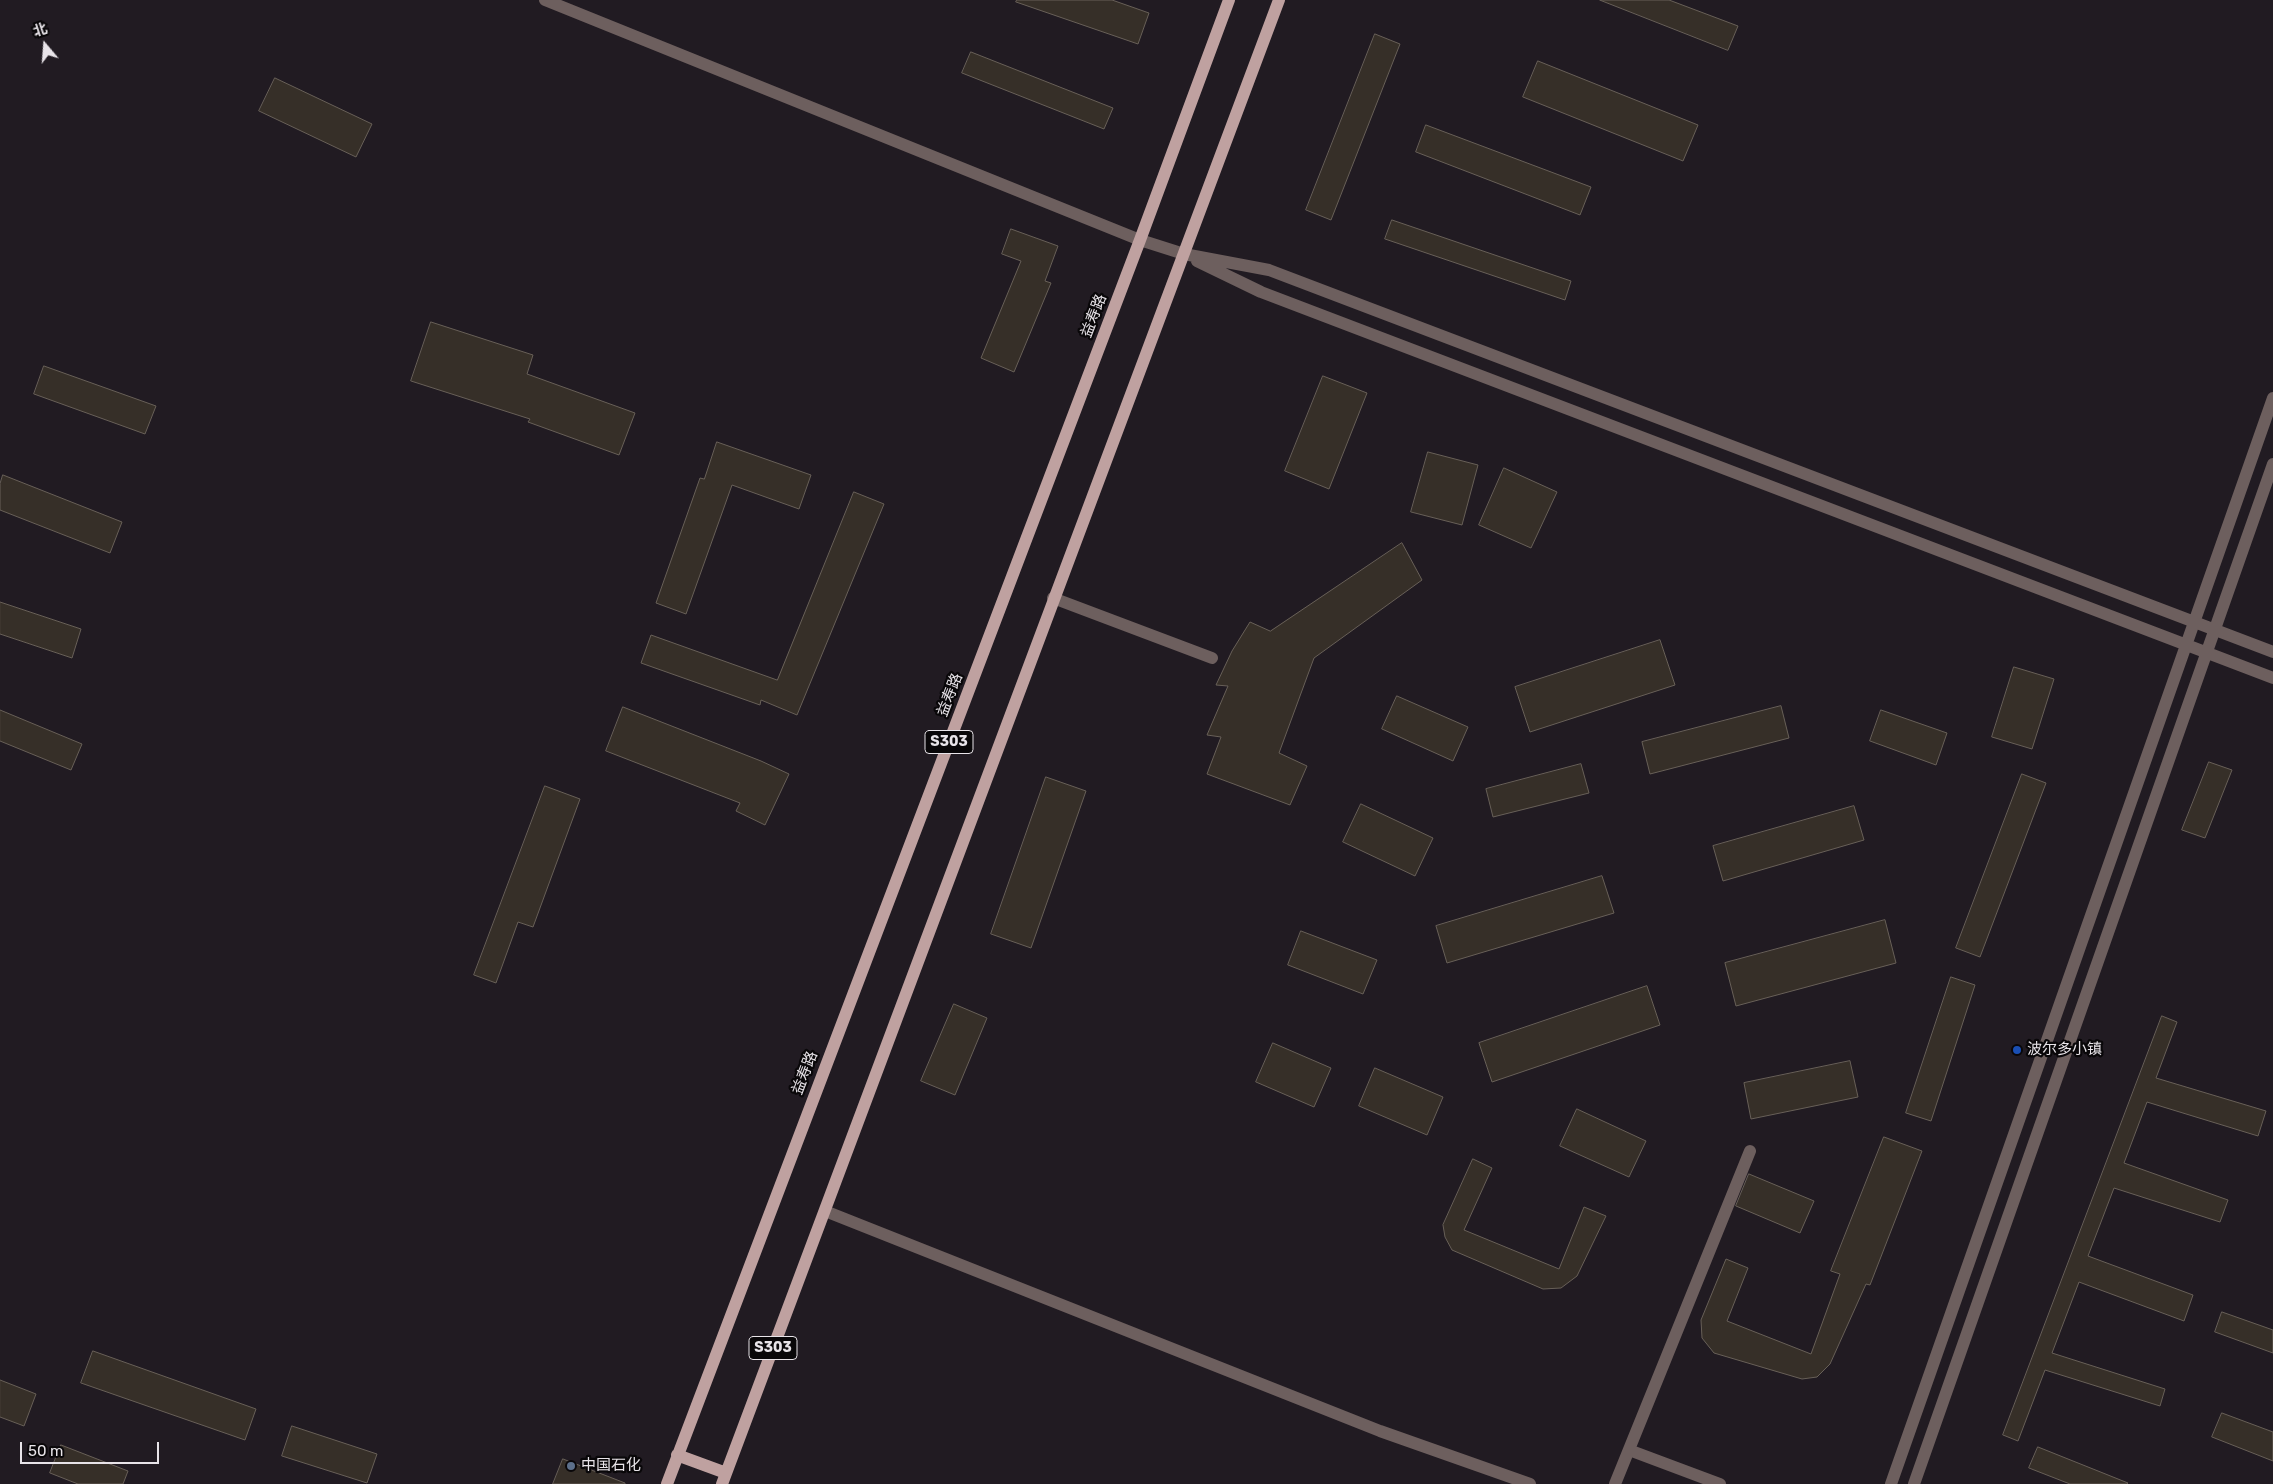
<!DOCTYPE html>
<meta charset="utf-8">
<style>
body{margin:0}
#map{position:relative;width:2273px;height:1484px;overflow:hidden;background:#211b22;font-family:Rubik,"Noto Sans SC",sans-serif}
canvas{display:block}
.north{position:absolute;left:20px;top:20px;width:50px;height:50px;-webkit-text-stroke:4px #090709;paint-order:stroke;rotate:342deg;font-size:14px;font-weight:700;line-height:20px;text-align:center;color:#e8e4e9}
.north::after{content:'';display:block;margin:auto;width:18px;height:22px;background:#e8e4e9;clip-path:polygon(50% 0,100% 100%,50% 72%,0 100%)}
.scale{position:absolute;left:20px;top:1442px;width:139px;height:22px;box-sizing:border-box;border:2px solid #e8e4e9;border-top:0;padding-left:6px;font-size:15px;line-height:18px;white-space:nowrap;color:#e8e4e9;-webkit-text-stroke:4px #090709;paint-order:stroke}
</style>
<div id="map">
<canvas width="2273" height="1484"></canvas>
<div class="north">北</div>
<div class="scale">50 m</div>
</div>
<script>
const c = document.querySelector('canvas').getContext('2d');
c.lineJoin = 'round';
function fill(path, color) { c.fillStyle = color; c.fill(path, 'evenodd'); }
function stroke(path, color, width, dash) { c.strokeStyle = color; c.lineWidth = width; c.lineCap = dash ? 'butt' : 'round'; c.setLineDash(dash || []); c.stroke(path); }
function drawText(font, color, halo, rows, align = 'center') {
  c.font = font + ' Rubik,"Noto Sans SC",sans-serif'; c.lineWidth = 4.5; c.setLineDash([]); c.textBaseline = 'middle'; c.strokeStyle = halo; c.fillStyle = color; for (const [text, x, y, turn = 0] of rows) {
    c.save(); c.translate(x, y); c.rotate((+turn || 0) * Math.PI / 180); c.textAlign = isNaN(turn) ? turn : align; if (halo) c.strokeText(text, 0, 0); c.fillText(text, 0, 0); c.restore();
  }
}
const building = new Path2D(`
 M 1017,0 L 1112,0 L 1149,13 L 1138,44 L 1016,2 Z
 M 1600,0 L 1669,0 L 1738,26 L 1728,50 Z
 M 1375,34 L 1400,44 L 1331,220 L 1306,210 Z
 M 971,52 L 1113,108 L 1104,129 L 962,73 Z
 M 1538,61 L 1698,125 L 1683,161 L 1523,97 Z
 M 275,78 L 372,124 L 356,157 L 259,111 Z
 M 1426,125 L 1591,187 L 1580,215 L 1416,152 Z
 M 1392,220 L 1571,281 L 1565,300 L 1385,239 Z
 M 1011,229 L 1058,246 L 1045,281 L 1051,283 L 1014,372 L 981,358 L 1021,261 L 1002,254 Z
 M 431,322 L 533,355 L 527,374 L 635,413 L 619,455 L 528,422 L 530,419 L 411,381 Z
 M 44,366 L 156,406 L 145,434 L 34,394 Z
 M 1323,376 L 1367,393 L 1329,489 L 1285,471 Z
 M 717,442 L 811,475 L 799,509 L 732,485 L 686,614 L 656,603 L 700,478 L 704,479 Z
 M 1428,452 L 1478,465 L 1462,525 L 1411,512 Z
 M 1504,468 L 1557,492 L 1531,548 L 1479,525 Z
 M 3,475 L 122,522 L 110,553 L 0,510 L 0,484 Z
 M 854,492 L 884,504 L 797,715 L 761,700 L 760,705 L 641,663 L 651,635 L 777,680 Z
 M 1402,543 L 1422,580 L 1314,658 L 1279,753 L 1307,766 L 1290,805 L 1207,774 L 1221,737 L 1207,735 L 1228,686 L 1216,685 L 1232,651 L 1250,622 L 1270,631 Z
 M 0,602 L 81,629 L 72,658 L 0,634 Z
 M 1660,640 L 1675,685 L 1530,732 L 1515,687 Z
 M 2014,667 L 2054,679 L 2032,749 L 1992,737 Z
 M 1397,696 L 1468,727 L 1453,761 L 1382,729 Z
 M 1781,706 L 1789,738 L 1650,774 L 1642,742 Z
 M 623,707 L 761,761 L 789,774 L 765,825 L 736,811 L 740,803 L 606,751 Z
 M 0,710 L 82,744 L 71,770 L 0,741 Z
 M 1881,710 L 1947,733 L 1936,765 L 1870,741 Z
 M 2209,762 L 2232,770 L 2205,838 L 2182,830 Z
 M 1581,764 L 1589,793 L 1493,817 L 1486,789 Z
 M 2022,774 L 2046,783 L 1980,957 L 1956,948 Z
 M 1046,777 L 1086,791 L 1031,948 L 991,934 Z
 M 545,786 L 580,799 L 533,927 L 518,922 L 496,983 L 474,975 Z
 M 1361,804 L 1433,838 L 1415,876 L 1343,842 Z
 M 1854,806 L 1864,840 L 1723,881 L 1713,846 Z
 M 1602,876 L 1614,913 L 1447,963 L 1436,926 Z
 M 1885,920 L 1896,963 L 1736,1006 L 1725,963 Z
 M 1301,931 L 1377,960 L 1363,994 L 1288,965 Z
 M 1951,977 L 1975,985 L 1931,1121 L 1906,1113 Z
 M 1647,986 L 1660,1025 L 1492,1082 L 1479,1043 Z
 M 954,1004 L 987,1018 L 955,1095 L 921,1081 Z
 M 2162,1016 L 2177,1022 L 2156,1078 L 2266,1111 L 2258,1136 L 2147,1102 L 2124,1163 L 2228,1200 L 2220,1222 L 2114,1188 L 2088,1256 L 2193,1295 L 2184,1321 L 2079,1282 L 2052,1353 L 2165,1389 L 2160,1406 L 2045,1370 L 2018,1441 L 2003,1435 Z
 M 1273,1043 L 1331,1068 L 1314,1107 L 1256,1082 Z
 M 1850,1061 L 1858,1097 L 1751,1119 L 1744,1083 Z
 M 1375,1068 L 1443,1097 L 1427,1135 L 1359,1106 Z
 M 1577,1109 L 1646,1141 L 1629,1177 L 1560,1146 Z
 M 1884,1137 L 1922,1151 L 1870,1285 L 1866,1284 L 1830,1364 L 1817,1377 L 1802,1379 L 1714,1353 L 1702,1338 L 1701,1320 L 1726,1259 L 1748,1268 L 1727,1321 L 1811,1354 L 1840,1274 L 1831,1271 Z
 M 1473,1159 L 1492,1168 L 1464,1230 L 1559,1269 L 1584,1207 L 1606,1216 L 1577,1276 L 1561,1288 L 1543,1289 L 1452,1250 L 1445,1237 L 1443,1225 Z
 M 1749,1174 L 1814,1201 L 1800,1233 L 1736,1206 Z
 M 2222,1312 L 2273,1330 L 2273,1353 L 2215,1332 Z
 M 93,1351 L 256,1409 L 245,1440 L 81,1383 Z
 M 0,1380 L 36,1394 L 24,1426 L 0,1417 Z
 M 2222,1413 L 2273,1432 L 2273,1461 L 2212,1437 Z
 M 292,1426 L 377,1454 L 367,1483 L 282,1456 Z
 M 61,1445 L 128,1471 L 123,1484 L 78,1484 L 50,1473 Z
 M 2038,1447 L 2128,1483 L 2127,1484 L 2070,1484 L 2029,1468 Z
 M 563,1459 L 625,1483 L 625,1484 L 553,1484 Z`);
fill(building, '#362f28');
stroke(building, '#686058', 1);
stroke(new Path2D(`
 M 545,0 L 1140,240 L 1184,254 L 1269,270 L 2273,652
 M 1197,261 L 1261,292 L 2273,678
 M 1053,598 L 1212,658
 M 825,1211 L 1380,1431 L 1530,1484
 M 1629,1450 L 1720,1484
 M 1615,1484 L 1750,1151
 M 1891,1484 L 2273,398
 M 1914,1484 L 2273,464`), '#6d5f5e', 12);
stroke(new Path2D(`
 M 677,1455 L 726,1473
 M 667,1484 L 1140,240 L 1229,0
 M 722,1484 L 1279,0`), '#bfa1a0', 12);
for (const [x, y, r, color] of [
 [2017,1050,5,"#1a4fb4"],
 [571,1466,5,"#5c6f8a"]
]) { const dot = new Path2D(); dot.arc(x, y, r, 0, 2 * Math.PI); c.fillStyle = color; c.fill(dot); stroke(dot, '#090709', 2); }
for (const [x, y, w] of [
 [949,742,48],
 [773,1348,48]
]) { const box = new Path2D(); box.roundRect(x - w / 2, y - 11.5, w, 23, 4); c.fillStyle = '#090709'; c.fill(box); stroke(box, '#e8e4e9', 1); }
drawText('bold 14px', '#e8e4e9', null, [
 ["S303",949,742],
 ["S303",773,1348]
]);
drawText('15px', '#e8e4e9', '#090709', [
 ["益寿路",1094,316,-69],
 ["益寿路",950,695,-69],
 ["益寿路",805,1073,-69]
]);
drawText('15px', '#e8e4e9', '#090709', [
 ["波尔多小镇",2027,1050],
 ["中国石化",581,1466]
], 'left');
</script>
